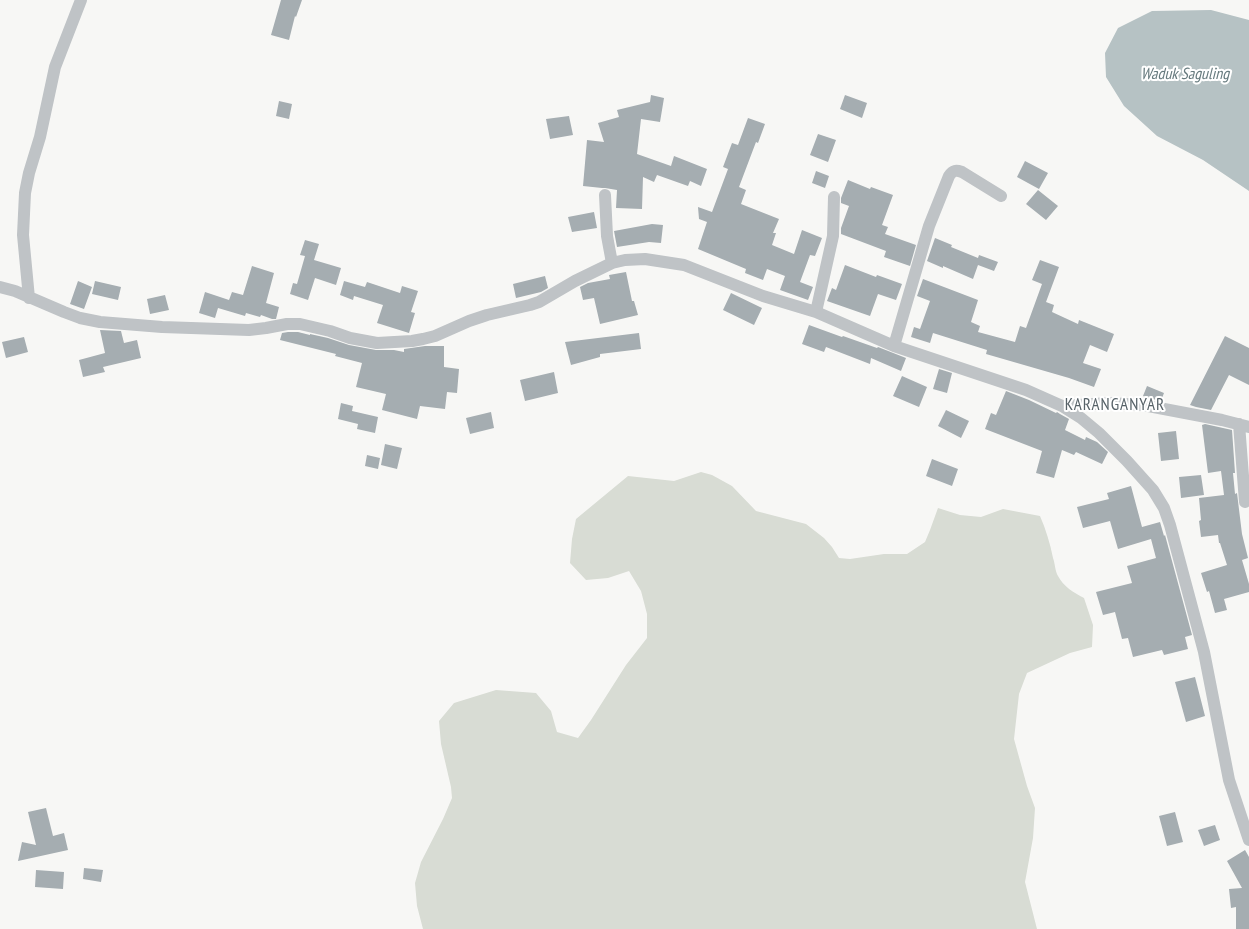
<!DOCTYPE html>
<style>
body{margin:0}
canvas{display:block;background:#f7f7f5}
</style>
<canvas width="1249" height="929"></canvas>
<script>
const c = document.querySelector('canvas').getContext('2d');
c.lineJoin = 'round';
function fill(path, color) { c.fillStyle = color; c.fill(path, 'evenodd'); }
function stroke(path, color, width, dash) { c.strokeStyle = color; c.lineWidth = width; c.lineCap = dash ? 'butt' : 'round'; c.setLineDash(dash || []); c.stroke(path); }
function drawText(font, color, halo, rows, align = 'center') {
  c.font = font + ' "PT Sans Narrow",sans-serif'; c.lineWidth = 4; c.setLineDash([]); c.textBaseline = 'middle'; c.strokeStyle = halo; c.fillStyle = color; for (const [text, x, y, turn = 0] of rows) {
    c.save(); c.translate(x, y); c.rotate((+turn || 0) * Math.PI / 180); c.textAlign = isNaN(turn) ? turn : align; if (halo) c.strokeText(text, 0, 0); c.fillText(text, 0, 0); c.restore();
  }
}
fill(new Path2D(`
 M 701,472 L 712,475 L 732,486 L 756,511 L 806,524 L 824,538 L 832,547 L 839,558 L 850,559 L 884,554 L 907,554 L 925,542 L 930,530 L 938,508 L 960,515 L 981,517 L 1003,509 L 1040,516 C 1046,530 1050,543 1053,558 C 1055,563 1055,571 1058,576 C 1063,586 1074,593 1084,598 L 1093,625 L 1092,647 L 1070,653 L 1027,673 L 1019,694 L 1014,739 L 1027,786 L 1035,808 L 1033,838 L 1025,882 L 1037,929 L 423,929 L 417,906 L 415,883 L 421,862 L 443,819 L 452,798 L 451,787 L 441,744 L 439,721 L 454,703 L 496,690 L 536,693 L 551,711 L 557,732 L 578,738 L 591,720 L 626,665 L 647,638 L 647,614 L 641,591 L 629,571 L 608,578 L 586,580 L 570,563 L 572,539 L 576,519 L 628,476 L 674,481 Z`), '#d8dcd4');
fill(new Path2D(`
 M 1211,10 L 1249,20 L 1249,191 L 1203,160 L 1157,136 L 1124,106 L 1106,77 L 1105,53 L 1118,28 L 1152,11 Z`), '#b6c2c4');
fill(new Path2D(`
 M 281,0 L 302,0 L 296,17 L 295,16 L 289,40 L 271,35 Z
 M 651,95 L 664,98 L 660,122 L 641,119 L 637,154 L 671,166 L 674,156 L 707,169 L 701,186 L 690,181 L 688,186 L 657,175 L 654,182 L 643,177 L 642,209 L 616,208 L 617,190 L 605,188 L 602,188 L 583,186 L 587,140 L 604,142 L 598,123 L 619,117 L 617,110 L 650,102 Z
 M 845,95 L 867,103 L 862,118 L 840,109 Z
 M 279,101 L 292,104 L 289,119 L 276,116 Z
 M 569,116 L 573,135 L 550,139 L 546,119 Z
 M 748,118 L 765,124 L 758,143 L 756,142 L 739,187 L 746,190 L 741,204 L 779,219 L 773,233 L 776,233 L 772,245 L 794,254 L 802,230 L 822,238 L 815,256 L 810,255 L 800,282 L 813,287 L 808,300 L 780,290 L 785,276 L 767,269 L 763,280 L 745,273 L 746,269 L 698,249 L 707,222 L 699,219 L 698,207 L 712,212 L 728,169 L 723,167 L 732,143 L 738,145 Z
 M 818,134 L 836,140 L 828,162 L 810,155 Z
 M 1025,161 L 1048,173 L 1039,189 L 1017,177 Z
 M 816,171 L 829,176 L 825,188 L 812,183 Z
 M 848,180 L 870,189 L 871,187 L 893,195 L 882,225 L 888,227 L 885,234 L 916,245 L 910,266 L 884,257 L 886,251 L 841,234 L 841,228 L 849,206 L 841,203 L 841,198 Z
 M 1038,190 L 1058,206 L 1046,220 L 1026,204 Z
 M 594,212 L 597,228 L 572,232 L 568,217 Z
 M 652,224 L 663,225 L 661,243 L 649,242 L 617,247 L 614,231 Z
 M 935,238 L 952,245 L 951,247 L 978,258 L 979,255 L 998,262 L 994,271 L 978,265 L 973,279 L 943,266 L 943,268 L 927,261 Z
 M 305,240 L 319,244 L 314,260 L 341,268 L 336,285 L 315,278 L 308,300 L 290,294 L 293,283 L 297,284 L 305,256 L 300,255 Z
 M 1040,260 L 1059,267 L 1046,302 L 1054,305 L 1052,312 L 1078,324 L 1079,320 L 1114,334 L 1107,352 L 1090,345 L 1083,363 L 1101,369 L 1094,387 L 1069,378 L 986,354 L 987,350 L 933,333 L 930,343 L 911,337 L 914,327 L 920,329 L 930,301 L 917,296 L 923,279 L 978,300 L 971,322 L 980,326 L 978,332 L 1015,342 L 1020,326 L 1026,328 L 1042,284 L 1032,280 Z
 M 845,265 L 876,277 L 877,275 L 902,284 L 896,300 L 878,294 L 870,316 L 827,301 L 832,288 L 836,290 Z
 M 252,266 L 274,273 L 266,303 L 279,307 L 276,319 L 272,319 L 261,315 L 260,317 L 246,313 L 245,316 L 218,308 L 215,318 L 199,313 L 205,292 L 229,300 L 232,292 L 243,295 Z
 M 626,272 L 632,301 L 634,301 L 638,315 L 600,324 L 594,298 L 583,300 L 580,287 L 588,283 L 610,279 L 609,275 Z
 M 545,276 L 548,288 L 541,292 L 516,298 L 513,284 Z
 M 78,281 L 92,287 L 84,309 L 70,304 Z
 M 95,281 L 121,287 L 118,300 L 92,294 Z
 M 344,281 L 365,287 L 367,282 L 400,293 L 402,286 L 418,291 L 411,312 L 415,313 L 409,333 L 377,323 L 383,305 L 354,296 L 353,300 L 340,295 Z
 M 731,293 L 762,308 L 754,325 L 723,310 Z
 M 165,295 L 169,310 L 150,314 L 147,299 Z
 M 809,325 L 842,337 L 843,336 L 877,348 L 878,347 L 906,358 L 901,371 L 871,358 L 870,364 L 826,347 L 824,352 L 802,344 Z
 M 100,330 L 121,331 L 124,343 L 137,340 L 141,358 L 103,367 L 105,372 L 83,377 L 79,360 L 105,353 Z
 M 288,332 L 298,332 L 310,335 L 310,334 L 328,338 L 349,345 L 376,350 L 394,350 L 404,352 L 404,349 L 425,346 L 444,346 L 444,367 L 459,369 L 457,393 L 447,392 L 445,409 L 420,406 L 417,419 L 382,410 L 386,394 L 356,387 L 362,363 L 335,356 L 336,354 L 280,340 L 282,333 Z
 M 639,333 L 641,349 L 600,354 L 600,357 L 571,365 L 565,342 Z
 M 1225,336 L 1249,348 L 1249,385 L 1229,375 L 1211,410 L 1196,407 L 1190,405 Z
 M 24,337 L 28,352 L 6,358 L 2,342 Z
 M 939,369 L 952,373 L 947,393 L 933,389 Z
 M 554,372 L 558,393 L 525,401 L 520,380 Z
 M 902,376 L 927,387 L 919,407 L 893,396 Z
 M 1147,386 L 1164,393 L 1161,401 L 1148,398 L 1143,396 Z
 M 1006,391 L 1029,400 L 1056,413 L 1057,412 L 1060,414 L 1069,419 L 1065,430 L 1085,440 L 1086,437 L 1097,442 L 1108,452 L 1102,464 L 1076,452 L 1074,455 L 1062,450 L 1054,478 L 1036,473 L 1042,451 L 985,429 L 991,413 L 996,415 Z
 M 341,403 L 353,406 L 352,411 L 378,417 L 375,433 L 357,429 L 358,424 L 338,419 Z
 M 946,410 L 969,421 L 961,438 L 938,426 Z
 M 491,412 L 494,428 L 470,434 L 466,418 Z
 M 1205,424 L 1232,430 L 1235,473 L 1233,473 L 1235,494 L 1237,493 L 1242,534 L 1248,558 L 1242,560 L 1249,584 L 1249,592 L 1224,599 L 1227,610 L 1215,613 L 1209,591 L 1207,592 L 1201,573 L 1227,565 L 1220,543 L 1219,543 L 1218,535 L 1201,537 L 1199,521 L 1201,520 L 1199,498 L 1224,495 L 1221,471 L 1208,473 L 1202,425 Z
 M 1176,431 L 1179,459 L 1161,461 L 1158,433 Z
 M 385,444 L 402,448 L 397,469 L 381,465 Z
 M 367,455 L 380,458 L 378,469 L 365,466 Z
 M 932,459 L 958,469 L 952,486 L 926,476 Z
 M 1201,475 L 1204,495 L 1181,498 L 1179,477 Z
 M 1131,486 L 1142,527 L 1160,522 L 1164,536 L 1165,535 L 1192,635 L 1185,637 L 1188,649 L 1164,655 L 1162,650 L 1133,657 L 1128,638 L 1122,639 L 1115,612 L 1103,615 L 1096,592 L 1132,583 L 1127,566 L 1156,558 L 1151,539 L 1118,549 L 1110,521 L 1083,528 L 1077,507 L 1109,499 L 1107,493 Z
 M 1195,677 L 1205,716 L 1186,722 L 1175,682 Z
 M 46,808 L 53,836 L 64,833 L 68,850 L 18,861 L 22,842 L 36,845 L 28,812 Z
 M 1175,812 L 1183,842 L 1167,846 L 1159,816 Z
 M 1215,825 L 1220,840 L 1204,846 L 1198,830 Z
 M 1245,850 L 1249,857 L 1249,929 L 1236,929 L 1236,907 L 1231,908 L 1229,889 L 1242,888 L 1227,861 Z
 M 84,868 L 103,870 L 101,882 L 83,879 Z
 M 36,870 L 64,872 L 63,889 L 35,887 Z`), '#a5adb1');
stroke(new Path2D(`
 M 605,195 L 607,236 L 612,263
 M 0,287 L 15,291 L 64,312 L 80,318 L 100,322 L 162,327 L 249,330 L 266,328 L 287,324 L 300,324 L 330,331 L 350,338 L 377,343 L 412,341 L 423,339 L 435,336 L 469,321 L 487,315 L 530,305 L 539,302 L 575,281 L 612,263 L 625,260 L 645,259 L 684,265 L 763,296 L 816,312 L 894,346 L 1026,390 L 1062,406 L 1081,418 L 1099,433 L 1127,461 L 1153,490 L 1164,508 L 1170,525 L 1204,652 L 1229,780 L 1249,840
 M 29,298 L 23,235 L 25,193 L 29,173 L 40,137 L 55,67 L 81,0
 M 816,312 L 833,236 L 834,197
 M 894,346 L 929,226 L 949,176 C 953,170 956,170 962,172 L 1001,196
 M 1062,406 L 1109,403 L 1143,405 L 1222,420 L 1249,427
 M 1239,424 L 1245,502`), '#bfc3c6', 12);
drawText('italic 16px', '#667a7e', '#fff', [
 ["Waduk Saguling",1185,74]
]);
c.letterSpacing = '1px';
drawText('17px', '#576268', '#fff', [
 ["KARANGANYAR",1115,405]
]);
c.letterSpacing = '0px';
</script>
